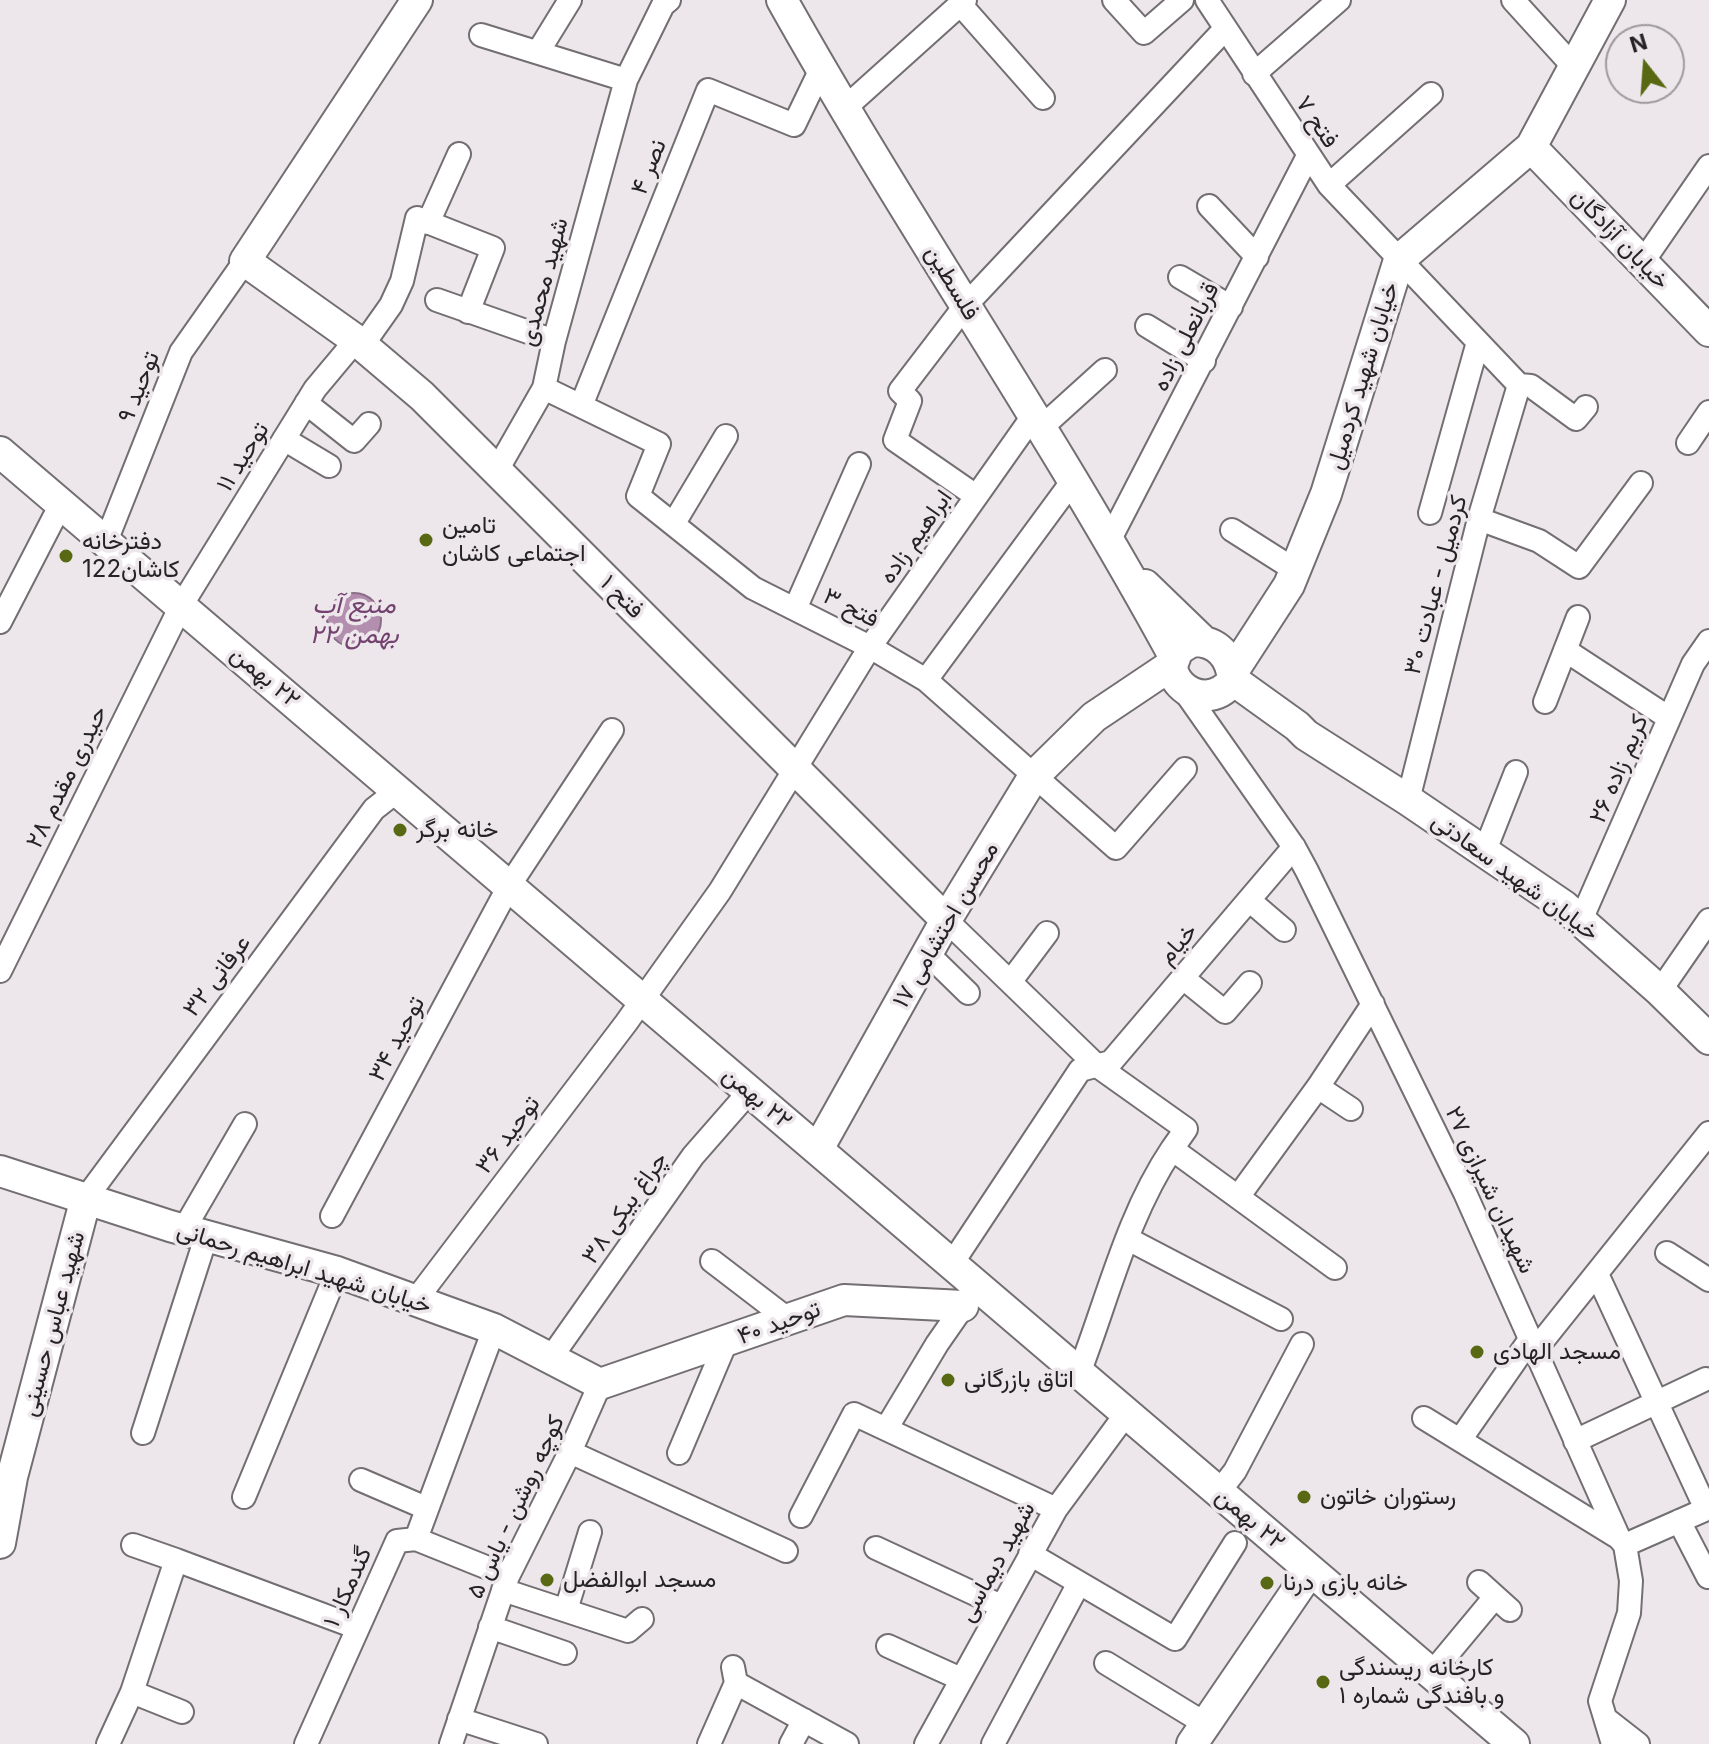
<!DOCTYPE html>
<meta charset="utf-8">
<style>
body{margin:0}
#map{position:relative;width:1709px;height:1744px;overflow:hidden;background:#ede7ec;font-family:Inter,sans-serif}
canvas{display:block}
.north{position:absolute;left:1605px;top:24px;width:80px;height:80px;box-sizing:border-box;background:#ede7ec;border:2px solid #9d999c;border-radius:50%;rotate:343deg;font-size:22px;font-weight:700;line-height:32px;text-align:center;color:#252325}
.north::after{content:'';display:block;margin:auto;width:28px;height:36px;background:#596913;clip-path:polygon(50% 0,100% 100%,50% 72%,0 100%)}
</style>
<div id="map">
<canvas width="1709" height="1744"></canvas>
<div class="north">N</div>
</div>
<script>
const c = document.querySelector('canvas').getContext('2d');
c.lineJoin = 'round';
function fill(path, color) { c.fillStyle = color; c.fill(path, 'evenodd'); }
function stroke(path, color, width, dash) { c.strokeStyle = color; c.lineWidth = width; c.lineCap = dash ? 'butt' : 'round'; c.setLineDash(dash || []); c.stroke(path); }
function drawText(font, color, halo, rows, align = 'center') {
  c.font = font + ' Inter,Vazirmatn,sans-serif'; c.lineWidth = 7; c.setLineDash([]); c.textBaseline = 'middle'; c.strokeStyle = halo; c.fillStyle = color; for (const [text, x, y, turn = 0] of rows) {
    c.save(); c.translate(x, y); c.rotate((+turn || 0) * Math.PI / 180); c.textAlign = isNaN(turn) ? turn : align; if (halo) c.strokeText(text, 0, 0); c.fillText(text, 0, 0); c.restore();
  }
}
const water = new Path2D(`
 M327 620a27 27 0 1 1 54 0a27 27 0 1 1-54 0Z`);
fill(water, '#b38eaf');
stroke(water, '#886e86', 2);
const street = new Path2D(`
 M 1114,0 L 1144,33 L 1182,0
 M 1207,0 L 1329,185 L 1519,385 L 1531,386 L 1576,419 L 1586,407
 M 1513,0 L 1573,66
 M 960,4 L 1043,98
 M 481,35 L 626,80 L 554,341 L 544,388 L 496,472
 M 538,52 L 570,0
 M 1254,74 L 1339,0
 M 626,80 L 663,5 L 669,0
 M 846,107 L 965,0
 M 1329,185 L 1431,94
 M 1209,206 L 1257,257
 M 428,223 L 459,154
 M 1642,263 L 1709,166
 M 1180,277 L 1231,307
 M 437,300 L 554,341
 M 1147,326 L 1204,361
 M 362,346 L 391,305 L 402,281 L 417,218 L 493,248 L 468,312
 M 544,388 L 659,444 L 638,496 L 753,588 L 870,647 L 926,680 L 1116,848 L 1185,769
 M 306,403 L 354,441 L 369,424
 M 581,406 L 708,90 L 794,125 L 821,69
 M 1042,427 L 1105,370
 M 284,439 L 329,466
 M 1688,443 L 1709,412
 M 976,496 L 895,440 L 910,401 L 900,391 L 965,306 L 1225,29
 M 1430,513 L 1478,342
 M 1479,519 L 1539,541 L 1579,567 L 1641,483
 M 674,523 L 726,436
 M 1232,530 L 1295,570
 M 1109,541 L 1308,156
 M 105,544 L 181,352 L 245,261
 M 795,609 L 859,464
 M 0,622 L 61,504
 M 1565,650 L 1669,718
 M 926,680 L 1074,479
 M 1183,689 L 1294,847 L 1307,871 L 1465,1193 L 1619,1538 L 1625,1545 L 1631,1581 L 1629,1613 L 1600,1701 L 1613,1744
 M 1545,702 L 1578,617
 M 1408,800 L 1479,519 L 1519,385
 M 1484,853 L 1516,772
 M 1249,900 L 1284,930
 M 946,920 L 1096,1065 L 1186,1129 L 1172,1149 L 1335,1268
 M 1581,920 L 1693,664 L 1709,641
 M 927,953 L 968,993
 M 0,971 L 181,606 L 315,389 L 356,340
 M 1183,978 L 1225,1012 L 1250,983
 M 1011,981 L 1047,933
 M 1660,991 L 1709,920
 M 1318,1087 L 1351,1109
 M 1238,1197 L 1318,1087 L 1373,1004
 M 86,1198 L 374,809 L 397,791
 M 332,1216 L 509,886 L 612,730
 M 184,1229 L 245,1124
 M 1128,1239 L 1281,1319
 M 1667,1253 L 1709,1280
 M 712,1261 L 789,1320
 M 951,1265 L 1080,1070 L 1111,1062 L 1294,847
 M 1597,1274 L 1706,1509
 M 415,1301 L 626,1023 L 720,891 L 870,647 L 1033,416
 M 1536,1349 L 1709,1133
 M 550,1359 L 693,1156 L 749,1092
 M 1079,1373 C 1108,1298 1127,1216 1172,1149
 M 1424,1418 L 1619,1538
 M 886,1429 L 937,1344 L 969,1298
 M 143,1433 L 207,1234
 M 1460,1440 L 1531,1338
 M 1575,1441 L 1706,1379
 M 570,1452 L 786,1551
 M 679,1453 L 726,1342
 M 361,1480 L 426,1508
 M 1218,1493 L 1235,1471 L 1302,1344
 M 244,1497 L 337,1272
 M 801,1516 L 854,1414 L 1056,1509
 M 1679,1521 L 1708,1577
 M 416,1539 L 508,1576
 M 133,1545 L 176,1560
 M 1625,1545 L 1709,1508
 M 876,1548 L 1001,1606
 M 1030,1554 L 1175,1639 L 1235,1543
 M 1479,1582 L 1510,1610
 M 503,1590 L 628,1631 L 642,1619
 M 566,1610 L 590,1532
 M 490,1627 L 565,1653
 M 888,1646 L 961,1679
 M 1106,1663 L 1204,1723
 M 733,1667 L 736,1683 L 847,1744
 M 1431,1674 L 1495,1597
 M 132,1692 L 182,1712
 M 459,1719 L 536,1744
 M 1606,1719 L 1638,1744
 M 108,1744 L 132,1692 L 176,1560 L 358,1628
 M 306,1744 L 397,1541 L 416,1539 L 494,1329
 M 451,1744 L 508,1576 L 570,1452 L 600,1384
 M 709,1744 L 736,1683
 M 791,1744 L 804,1720
 M 926,1744 L 1056,1509 L 1126,1414
 M 993,1744 L 1079,1583`);
const secondary = new Path2D(`
 M 417,0 L 245,261 L 356,340 L 422,396 L 946,920
 M 782,0 C 907,223 1053,433 1175,658
 M 1531,147 L 1709,331
 M 0,452 L 1514,1744
 M 1145,585 L 1203,641
 M 1194,641 C 1218,641 1231,657 1233,680 C 1200,724 1140,662 1194,641 Z
 M 1232,673 L 1289,585 L 1326,494 L 1399,260 L 1531,147 L 1610,0
 M 1233,680 L 1297,726 L 1306,735 L 1408,800 L 1564,906 L 1660,991 L 1709,1039
 M 818,1149 L 946,920 L 1034,776 L 1094,717 L 1173,664
 M 0,1171 L 170,1226 L 337,1272 L 494,1329 L 600,1384 L 844,1300 L 963,1306
 M 0,1543 L 12,1477 L 86,1198
 M 1192,1744 L 1310,1571`);
stroke(street, '#736e72', 26);
stroke(secondary, '#736e72', 34);
stroke(street, '#fff', 22);
stroke(secondary, '#fff', 30);
for (const [x, y, r, color] of [
 [426,540,8,"#596913"],
 [66,556,8,"#596913"],
 [400,830,8,"#596913"],
 [1477,1352,8,"#596913"],
 [948,1380,8,"#596913"],
 [1304,1497,8,"#596913"],
 [547,1580,8,"#596913"],
 [1267,1583,8,"#596913"],
 [1323,1682,8,"#596913"]
]) { const dot = new Path2D(); dot.arc(x, y, r, 0, 2 * Math.PI); c.fillStyle = color; c.fill(dot); stroke(dot, '#ede7ec', 3); }
drawText('24px', '#252325', '#ede7ec', [
 ["فتح ۷",1317,122,56],
 ["نصر ۴",649,167,-68],
 ["خیابان آزادگان",1620,239,46],
 ["شهید محمدی",544,282,-75],
 ["فلسطین",952,283,59],
 ["قربانعلی زاده",1186,337,-63],
 ["خیابان شهید کردمیل",1363,376,-73],
 ["توحید ۹",139,387,-68],
 ["توحید ۱۱",243,457,-58],
 ["ابراهیم زاده",916,537,-55],
 ["کردمیل - عبادت ۳۰",1436,585,-75],
 ["فتح ۱",622,597,45],
 ["فتح ۳",851,608,27],
 ["٢٢ بهمن",265,677,40],
 ["کریم زاده ۲۶",1619,769,-67],
 ["حیدری مقدم ۲۸",67,777,-64],
 ["خیابان شهید سعادتی",1515,877,36],
 ["محسن احتشامی ۱۷",946,925,-60],
 ["خیام",1178,944,-49],
 ["عرفانی ۳۲",217,976,-53],
 ["توحید ۳۴",397,1039,-62],
 ["٢٢ بهمن",757,1098,40],
 ["توحید ۳۶",508,1135,-53],
 ["شهیدان شیرازی ۲۷",1490,1190,65],
 ["چراغ بیکی ۳۸",625,1208,-55],
 ["خیابان شهید ابراهیم رحمانی",304,1268,17],
 ["توحید ۴۰",779,1323,-20],
 ["شهید عباس حسینی",53,1324,-75],
 ["کوچه روشن - یاس ۵",516,1507,-65],
 ["٢٢ بهمن",1250,1519,40],
 ["شهید دیماسی",997,1562,-61],
 ["گندمکار ۱",348,1587,-66]
]);
drawText('24px', '#252325', '#ede7ec', [
 ["تامین",442,526],
 ["اجتماعی کاشان",442,554],
 ["دفترخانه",82,542],
 ["122کاشان",82,570],
 ["خانه برگر",416,830],
 ["مسجد الهادی",1493,1352],
 ["اتاق بازرگانی",964,1380],
 ["رستوران خاتون",1320,1497],
 ["مسجد ابوالفضل",563,1580],
 ["خانه بازی درنا",1283,1583],
 ["کارخانه ریسندگی",1339,1668],
 ["و بافندگی شماره ۱",1339,1696]
], 'left');
drawText('italic 26px', '#73426f', '#ede7ec', [
 ["منبع آب",354,605],
 ["۲۲ بهمن",354,635]
]);
</script>
